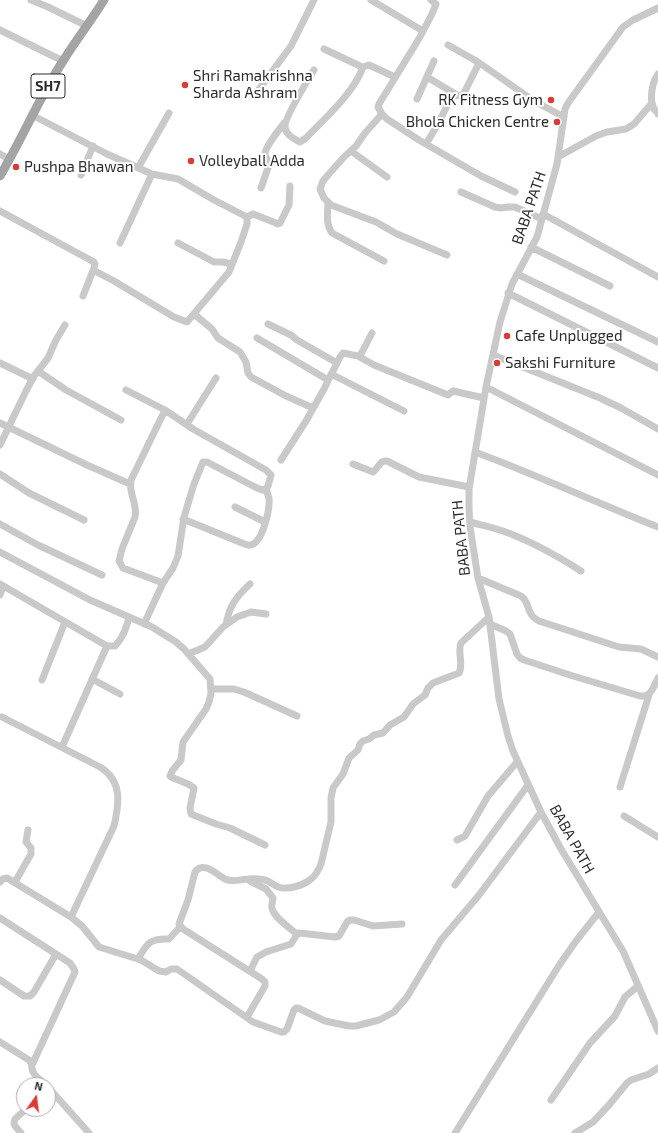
<!DOCTYPE html>
<style>
body{margin:0}
#map{position:relative;width:658px;height:1133px;overflow:hidden;background:#fff;font-family:"Exo 2",sans-serif}
canvas{display:block}
.north{position:absolute;left:16px;top:1077px;width:40px;height:40px;box-sizing:border-box;background:#fff;border:1px solid #ababab;border-radius:50%;rotate:14deg;font-size:11px;font-weight:700;line-height:16px;text-align:center;color:#2c2c2c}
.north::after{content:'';display:block;margin:auto;width:14px;height:18px;background:#d93c38;clip-path:polygon(50% 0,100% 100%,50% 72%,0 100%)}
</style>
<div id="map">
<canvas width="658" height="1133"></canvas>
<div class="north">N</div>
</div>
<script>
const c = document.querySelector('canvas').getContext('2d');
c.lineJoin = 'round';
function stroke(path, color, width, dash) { c.strokeStyle = color; c.lineWidth = width; c.lineCap = dash ? 'butt' : 'round'; c.setLineDash(dash || []); c.stroke(path); }
function drawText(font, color, halo, rows, align = 'center') {
  c.font = font + ' "Exo 2",sans-serif'; c.lineWidth = 4; c.setLineDash([]); c.textBaseline = 'middle'; c.strokeStyle = halo; c.fillStyle = color; for (const [text, x, y, turn = 0] of rows) {
    c.save(); c.translate(x, y); c.rotate((+turn || 0) * Math.PI / 180); c.textAlign = isNaN(turn) ? turn : align; if (halo) c.strokeText(text, 0, 0); c.fillText(text, 0, 0); c.restore();
  }
}
stroke(new Path2D(`
 M 31,0 L 48,7 L 87,26
 M 371,0 L 423,31
 M 431,0 L 436,4 L 432,14 L 420,37 L 379,104 L 378,107 L 382,114 L 387,119 L 419,140 L 481,176 L 515,192
 M 658,8 L 633,20 L 623,27 L 568,103 L 565,109 L 557,164 L 537,237 L 512,284 L 500,322 L 486,387 L 469,489 L 469,507 L 470,527 L 478,578 L 489,617 L 499,699 L 508,736 L 513,751 L 541,812 L 561,849 L 623,951 L 658,1031
 M 0,30 L 63,61
 M 448,45 L 478,62 L 534,101 L 564,117
 M 324,49 L 360,66 L 363,67 L 369,65 L 395,77
 M 314,70 C 308,80 284,118 285,127 C 286,135 294,139 300,142 L 306,138 C 326,117 353,94 363,67
 M 658,74 C 652,82 649,100 654,109 C 654,109 658,113 658,114
 M 427,77 L 457,95
 M 254,96 L 291,46 L 314,0
 M 417,99 L 434,61
 M 382,114 L 365,133 L 356,146 L 344,157 L 328,175 L 323,181 L 320,189 L 324,198 L 331,205 L 376,222 L 397,234 L 447,255
 M 32,115 L 107,154 L 152,174 L 178,179 L 214,200 L 247,217 L 247,224 L 241,242 L 229,272 L 187,322 L 174,317 L 114,281 L 93,270
 M 426,144 L 438,124 L 452,96 L 463,95 L 479,63
 M 351,151 L 387,177
 M 0,154 L 10,160
 M 558,157 L 596,136 L 607,132 L 626,129 L 634,124 L 652,103
 M 138,168 L 169,113
 M 81,175 L 93,146
 M 261,188 L 270,162 C 268,160 265,157 265,154 C 264,149 281,127 285,122
 M 461,192 L 495,207 L 501,208 L 508,207 L 515,207 L 542,219
 M 328,202 C 328,213 325,223 332,233 L 384,261
 M 0,211 L 94,262 L 95,264 L 94,268 L 83,296
 M 543,214 L 658,277
 M 247,217 L 253,214 L 276,223 L 278,224 L 280,223 L 289,205 L 290,186
 M 120,243 L 152,174
 M 178,243 L 214,262 L 223,262 L 232,264
 M 531,247 L 610,286
 M 517,274 L 658,342
 M 508,293 L 658,368
 M 194,314 L 212,329 L 218,338 L 240,352 L 246,362 L 248,373 L 251,377 L 286,396 L 313,408
 M 268,324 L 291,335 L 297,340 L 337,363
 M 257,338 L 328,380
 M 493,355 L 600,398 L 621,408 L 658,429
 M 358,356 L 374,365 L 448,395 L 453,391 L 484,398
 M 0,363 L 33,379
 M 38,371 L 66,390 L 121,420
 M 331,374 L 404,411
 M 486,387 L 658,475
 M 126,390 L 165,410 L 193,429 L 266,470 L 271,475 L 268,486 L 266,489 L 262,490 L 255,487 L 207,462 L 203,462 L 194,484 L 184,517 L 178,556 L 173,568 L 163,583 L 144,624
 M 0,423 L 87,465 L 130,484
 M 187,424 L 216,378
 M 0,445 L 26,391 L 34,376 L 48,358 L 56,340 L 65,325
 M 475,452 C 537,475 597,503 658,527
 M 281,460 L 306,421 L 324,389 L 340,357 L 343,353 L 358,356 L 361,354 L 372,333
 M 353,464 L 373,472 C 379,468 379,460 387,461 L 419,477 L 469,487
 M 0,474 L 29,493 L 84,520
 M 235,507 L 265,522
 M 183,519 L 242,543 C 245,544 248,546 251,545 C 263,542 270,509 269,498 C 268,495 267,492 266,489
 M 470,522 C 481,525 492,527 503,531 C 531,541 556,555 581,571
 M 0,524 L 38,545 L 102,575
 M 0,552 L 90,600 L 152,627 L 176,642 L 184,649 L 210,679 L 211,693 L 209,702 L 206,709 L 183,742 L 181,760 L 172,771 L 170,776 L 171,777 L 188,784 L 194,788 L 190,808 L 191,814 L 216,824 L 230,828 L 265,845
 M 478,578 L 521,596 C 529,602 526,606 531,614 C 532,617 536,619 539,621 L 619,647 L 641,649 L 658,657
 M 163,583 L 123,568 L 119,561 L 122,549 L 135,517 C 138,504 128,493 131,480 L 165,410
 M 0,584 L 107,646 L 115,646 C 123,638 126,628 129,618
 M 0,595 L 3,586
 M 490,624 L 506,631 L 510,634 L 517,654 L 520,658 L 524,660 L 573,676 L 640,696 C 652,697 653,687 658,678
 M 226,625 C 229,606 236,597 250,584
 M 188,654 L 205,647 L 223,627 L 237,617 L 251,612 L 266,614
 M 92,679 L 120,694
 M 42,680 L 65,622
 M 211,689 L 234,689 L 244,692 L 297,716
 M 2,717 L 100,767 C 123,781 119,804 114,826 L 71,917
 M 62,747 L 107,646
 M 620,787 L 649,695
 M 624,816 L 658,837
 M 457,840 L 465,836 L 488,796 L 517,762
 M 250,881 L 266,889 L 273,898 C 273,901 271,905 272,908 C 274,918 290,928 297,934
 M 0,882 L 3,879 L 7,878 L 71,917 L 82,926 L 99,947 L 141,960 L 159,971 L 166,972 L 171,969 L 177,969 L 253,1022 L 281,1032 L 284,1032 L 287,1029 L 294,1010 L 296,1008 L 298,1008 L 325,1021 L 349,1026 L 356,1026 L 379,1020 L 394,1012 L 407,997 L 441,940 L 479,895 L 541,812
 M 15,882 L 31,854 L 31,848 L 26,842 L 28,830
 M 455,885 L 528,785
 M 0,918 L 70,963 L 74,969 L 75,972 L 32,1065 C 30,1074 41,1080 46,1085
 M 138,959 C 147,944 149,938 169,939 L 180,927
 M 250,971 L 257,957 L 266,952 L 291,944 L 296,936 L 299,933 L 335,937 L 339,936 L 347,922 L 350,920 L 354,920 L 373,926 L 402,924
 M 0,980 L 24,996 L 30,996 L 34,992 L 56,954
 M 247,1017 L 265,986 L 265,982 L 262,979 L 183,929 L 179,924 L 188,900 L 195,872 C 203,860 217,875 225,879 C 233,883 241,879 249,879 C 254,878 260,879 265,880 C 270,881 273,885 278,887 C 287,890 303,886 311,879 C 315,876 319,869 321,864 L 331,822 L 331,798 L 333,788 L 343,774 L 349,758 L 358,750 L 360,744 L 363,741 L 369,739 L 374,735 L 383,733 L 390,725 L 404,717 L 413,704 L 425,695 L 428,688 L 433,683 L 459,673 C 464,664 457,652 461,643 L 489,617
 M 0,1042 L 29,1060 L 32,1065
 M 48,1087 L 89,1133
 M 551,1100 L 590,1043 L 615,1016 L 625,997 L 638,986
 M 21,1133 L 15,1126 L 14,1123 L 15,1119 L 26,1109
 M 455,1133 L 558,967 L 576,941 L 599,912
 M 575,1133 L 593,1122 L 609,1105 L 627,1083 L 631,1080 L 649,1074 L 658,1068`), '#c9c9c9', 7);
stroke(new Path2D(`
 M 0,176 C 22,139 39,98 63,61 C 76,40 91,21 104,0`), '#a4a4a4', 9);
for (const [x, y, r, color] of [
 [185,85,4,"#d93c38"],
 [551,100,4,"#d93c38"],
 [557,122,4,"#d93c38"],
 [191,161,4,"#d93c38"],
 [16,167,4,"#d93c38"],
 [507,336,4,"#d93c38"],
 [497,363,4,"#d93c38"]
]) { const dot = new Path2D(); dot.arc(x, y, r, 0, 2 * Math.PI); c.fillStyle = color; c.fill(dot); stroke(dot, '#fff', 1.5); }
for (const [x, y, w] of [
 [48,86,34]
]) { const box = new Path2D(); box.roundRect(x - w / 2, y - 12, w, 24, 3); c.fillStyle = '#fff'; c.fill(box); stroke(box, '#2c2c2c', 1); }
drawText('bold 14px', '#2c2c2c', null, [
 ["SH7",48,86]
]);
drawText('15px', '#2c2c2c', '#fff', [
 ["Shri Ramakrishna",193,76],
 ["Sharda Ashram",193,93],
 ["RK Fitness Gym",543,100,"right"],
 ["Bhola Chicken Centre",549,122,"right"],
 ["Volleyball Adda",199,161],
 ["Pushpa Bhawan",24,167],
 ["Cafe Unplugged",515,336],
 ["Sakshi Furniture",505,363]
], 'left');
drawText('15px', '#2c2c2c', '#fff', [
 ["BABA PATH",529,208,-71],
 ["BABA PATH",461,538,-96],
 ["BABA PATH",572,839,61]
]);
</script>
